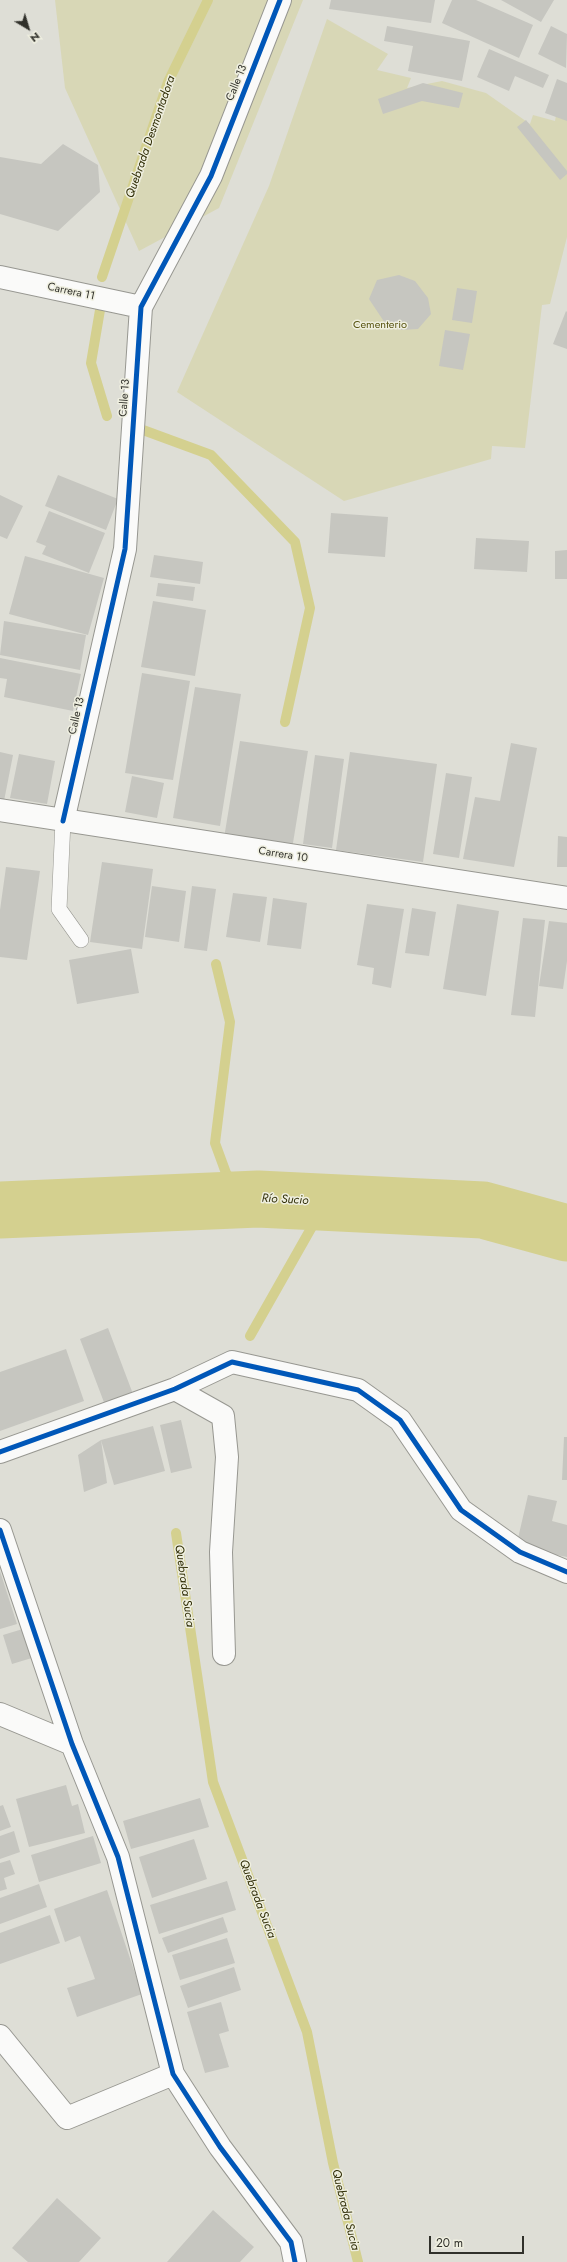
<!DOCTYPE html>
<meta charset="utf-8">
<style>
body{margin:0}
#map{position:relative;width:567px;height:2262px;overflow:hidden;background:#deded6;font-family:Jost,sans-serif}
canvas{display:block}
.north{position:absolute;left:8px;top:8px;width:40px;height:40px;-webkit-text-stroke:3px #efefe0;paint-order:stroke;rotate:142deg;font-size:11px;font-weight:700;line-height:16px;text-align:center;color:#30302a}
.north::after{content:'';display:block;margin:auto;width:14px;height:18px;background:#30302a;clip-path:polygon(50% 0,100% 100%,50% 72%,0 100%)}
.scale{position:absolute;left:429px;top:2236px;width:95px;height:18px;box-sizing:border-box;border:2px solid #30302a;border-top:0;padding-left:5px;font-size:12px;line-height:14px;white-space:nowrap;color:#30302a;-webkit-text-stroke:3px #efefe0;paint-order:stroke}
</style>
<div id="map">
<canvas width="567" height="2262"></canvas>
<div class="north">N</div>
<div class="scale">20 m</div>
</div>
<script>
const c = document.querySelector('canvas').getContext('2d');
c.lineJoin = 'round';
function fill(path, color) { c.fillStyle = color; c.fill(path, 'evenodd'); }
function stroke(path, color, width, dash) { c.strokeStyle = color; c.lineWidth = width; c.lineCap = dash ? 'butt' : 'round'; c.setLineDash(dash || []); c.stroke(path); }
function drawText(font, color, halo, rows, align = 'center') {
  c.font = font + ' Jost,sans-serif'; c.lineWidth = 3; c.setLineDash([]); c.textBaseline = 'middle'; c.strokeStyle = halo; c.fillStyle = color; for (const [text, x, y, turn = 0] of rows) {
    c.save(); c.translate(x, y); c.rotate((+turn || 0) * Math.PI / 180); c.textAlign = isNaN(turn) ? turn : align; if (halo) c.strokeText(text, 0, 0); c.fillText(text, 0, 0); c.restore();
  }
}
fill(new Path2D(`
 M 55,0 L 303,0 L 219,208 L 139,251 L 65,88 Z
 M 327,19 L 388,54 L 377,70 L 411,78 L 407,88 L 442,81 L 486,93 L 530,124 L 533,115 L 555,121 L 557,110 L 567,113 L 567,237 L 550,304 L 542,305 L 525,448 L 492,446 L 491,459 L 344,501 L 177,392 L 269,186 Z`), '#d8d7b6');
stroke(new Path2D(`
 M 102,277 L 168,82 L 208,0
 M 100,310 L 91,363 L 107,416
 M 143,430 L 211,455 L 295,542 L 310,608 L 285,722
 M 216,964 L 230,1022 L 215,1143 L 226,1173 L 246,1199
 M 250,1336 L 326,1202
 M 176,1533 L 213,1782 L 307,2032 L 333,2163 L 358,2262`), '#d4d08f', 10);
stroke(new Path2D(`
 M 0,1210 L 258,1199 L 483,1210 L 567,1233`), '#d4d08f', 57);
fill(new Path2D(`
 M 331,0 L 435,0 L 431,23 L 329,9 Z
 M 452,0 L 476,0 L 533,25 L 519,58 L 442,23 Z
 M 501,0 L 554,0 L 541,22 Z
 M 387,26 L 470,41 L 462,81 L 408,71 L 413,46 L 384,41 Z
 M 551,26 L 567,34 L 566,68 L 538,54 Z
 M 489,49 L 549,75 L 543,88 L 515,76 L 509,91 L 477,77 Z
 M 557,79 L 567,83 L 567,121 L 545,113 Z
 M 423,83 L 463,93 L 459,108 L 422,101 L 383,114 L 378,99 Z
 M 526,120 L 567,171 L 567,174 L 560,180 L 517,127 Z
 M 63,144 L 98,165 L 100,192 L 58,231 L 0,214 L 0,157 L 41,164 Z
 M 399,275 L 415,281 L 428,298 L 431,314 L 418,329 L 401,330 L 387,326 L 369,299 L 377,280 Z
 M 457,288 L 477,291 L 472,323 L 452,320 Z
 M 566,311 L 567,312 L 567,349 L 553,344 Z
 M 445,330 L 470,334 L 463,370 L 439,366 Z
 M 58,475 L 118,499 L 106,530 L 45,506 Z
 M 0,495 L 23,506 L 7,539 L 0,536 Z
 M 49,511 L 105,533 L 89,573 L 42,554 L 46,546 L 36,542 Z
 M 331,513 L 388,517 L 385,557 L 328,553 Z
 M 476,538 L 529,541 L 527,572 L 474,569 Z
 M 567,550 L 567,579 L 555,579 L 555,551 Z
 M 154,555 L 203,562 L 200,584 L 150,577 Z
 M 25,556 L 104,578 L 88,635 L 9,614 Z
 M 158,583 L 195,587 L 193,601 L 156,596 Z
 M 153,601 L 206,610 L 195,676 L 141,667 Z
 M 4,621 L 86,635 L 80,670 L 0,655 Z
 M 0,658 L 81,674 L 73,711 L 4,697 L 7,679 L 0,678 Z
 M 142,673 L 190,681 L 173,780 L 125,773 Z
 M 195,687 L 241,694 L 220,826 L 173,818 Z
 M 240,741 L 308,751 L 292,849 L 224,838 Z
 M 511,743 L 537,748 L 514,867 L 463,859 L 475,797 L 500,801 Z
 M 0,752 L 13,755 L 4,801 L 0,801 Z
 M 350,752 L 437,764 L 423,862 L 336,850 Z
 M 19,754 L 55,761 L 47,804 L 10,798 Z
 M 315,755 L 344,759 L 332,848 L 303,844 Z
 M 446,773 L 472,777 L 459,858 L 433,854 Z
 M 132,776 L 164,783 L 157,818 L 125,812 Z
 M 558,836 L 567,837 L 567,867 L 557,867 Z
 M 102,862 L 153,869 L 142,949 L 90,942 Z
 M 6,867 L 40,871 L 27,960 L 0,957 L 0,910 Z
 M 152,886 L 186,891 L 179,942 L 145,937 Z
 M 192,886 L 216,889 L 207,951 L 184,948 Z
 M 233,893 L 267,897 L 260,942 L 226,937 Z
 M 273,898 L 307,903 L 301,949 L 267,945 Z
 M 367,904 L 404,909 L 391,988 L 372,984 L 374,968 L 357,965 Z
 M 457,904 L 499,911 L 486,996 L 443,989 Z
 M 412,908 L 436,912 L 429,956 L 405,953 Z
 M 523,918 L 545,920 L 535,1017 L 511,1015 Z
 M 549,921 L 567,923 L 567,961 L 563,989 L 539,986 Z
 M 131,949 L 139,993 L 77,1004 L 69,960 Z
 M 108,1328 L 133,1394 L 105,1405 L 80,1339 Z
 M 66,1349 L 84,1401 L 0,1431 L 0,1372 Z
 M 181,1420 L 192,1468 L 171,1473 L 160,1425 Z
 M 153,1426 L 165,1471 L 114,1485 L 101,1440 L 107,1483 L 84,1492 L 78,1455 L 101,1440 Z
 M 564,1437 L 567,1437 L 567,1480 L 562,1480 Z
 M 528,1495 L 557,1501 L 552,1521 L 567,1525 L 567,1557 L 516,1547 Z
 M 0,1571 L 17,1624 L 0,1629 Z
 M 26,1628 L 35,1657 L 12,1664 L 3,1635 Z
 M 66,1785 L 72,1806 L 78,1804 L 85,1833 L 29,1847 L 16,1799 Z
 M 200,1798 L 209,1827 L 131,1849 L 123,1821 Z
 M 3,1805 L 11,1827 L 0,1831 L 0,1806 Z
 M 14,1831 L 20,1852 L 0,1859 L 0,1836 Z
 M 93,1836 L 101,1863 L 39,1882 L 31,1855 Z
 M 194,1839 L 207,1879 L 152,1898 L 139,1857 Z
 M 10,1860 L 15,1874 L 4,1878 L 7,1889 L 0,1891 L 0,1863 Z
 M 227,1881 L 236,1910 L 159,1934 L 150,1905 Z
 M 39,1884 L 47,1907 L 0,1924 L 0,1898 Z
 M 107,1890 L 142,1994 L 77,2017 L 67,1988 L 95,1979 L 80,1936 L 65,1942 L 54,1909 Z
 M 50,1915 L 60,1943 L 0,1964 L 0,1933 Z
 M 223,1917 L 228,1932 L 168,1953 L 162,1938 Z
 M 227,1938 L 235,1963 L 180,1980 L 172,1955 Z
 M 234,1967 L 241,1990 L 188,2008 L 180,1986 Z
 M 221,2002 L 229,2031 L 219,2034 L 229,2067 L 205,2073 L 187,2012 Z
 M 57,2198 L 101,2238 L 79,2262 L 28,2262 L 12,2248 Z
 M 213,2210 L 254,2247 L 240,2262 L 167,2262 Z`), '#c6c6c0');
const service = new Path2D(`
 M 63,821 L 59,909 L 81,940`);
const minor = new Path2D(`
 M 0,277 L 141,307
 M 63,821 L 125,549 L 141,307 L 211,176 L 280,0
 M 175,1389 L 223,1416 L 227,1457 L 221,1552 L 224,1654
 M 0,1452 L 175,1389 L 232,1362 L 358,1390 L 400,1420 L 461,1510 L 520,1552 L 567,1572
 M 0,1530 L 72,1744 L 118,1857 L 173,2074 L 220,2147 L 291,2242 L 295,2262
 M 0,1714 L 72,1744
 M 0,2036 L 67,2118 L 173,2074`);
const secondary = new Path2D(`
 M 0,810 L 567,898`);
stroke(service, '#979791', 16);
stroke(minor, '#979791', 24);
stroke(secondary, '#979791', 24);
stroke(service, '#fafaf9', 15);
stroke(minor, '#fafaf9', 22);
stroke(secondary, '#fafaf9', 22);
stroke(new Path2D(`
 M 63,821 L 125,549 L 141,307 L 211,176 L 280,0
 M 0,1452 L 175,1389 L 232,1362 L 358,1390 L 400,1420 L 461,1510 L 520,1552 L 567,1572
 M 0,1530 L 72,1744 L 118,1857 L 173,2074 L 220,2147 L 291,2242 L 295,2262`), '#0057b8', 5);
drawText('11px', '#30302a', '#efefe0', [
 ["Calle 13",237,83,-68],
 ["Carrera 11",71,292,12],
 ["Calle 13",125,398,-86],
 ["Calle 13",77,716,-77],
 ["Carrera 10",283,855,9]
]);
drawText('11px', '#585411', '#efefe0', [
 ["Cementerio",380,325]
]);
drawText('italic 12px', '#302e06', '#efefe0', [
 ["Quebrada Desmontadora",151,137,-71],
 ["Río Sucio",285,1200,3],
 ["Quebrada Sucia",184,1586,82],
 ["Quebrada Sucia",257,1899,69],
 ["Quebrada Sucia",345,2210,76]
]);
</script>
